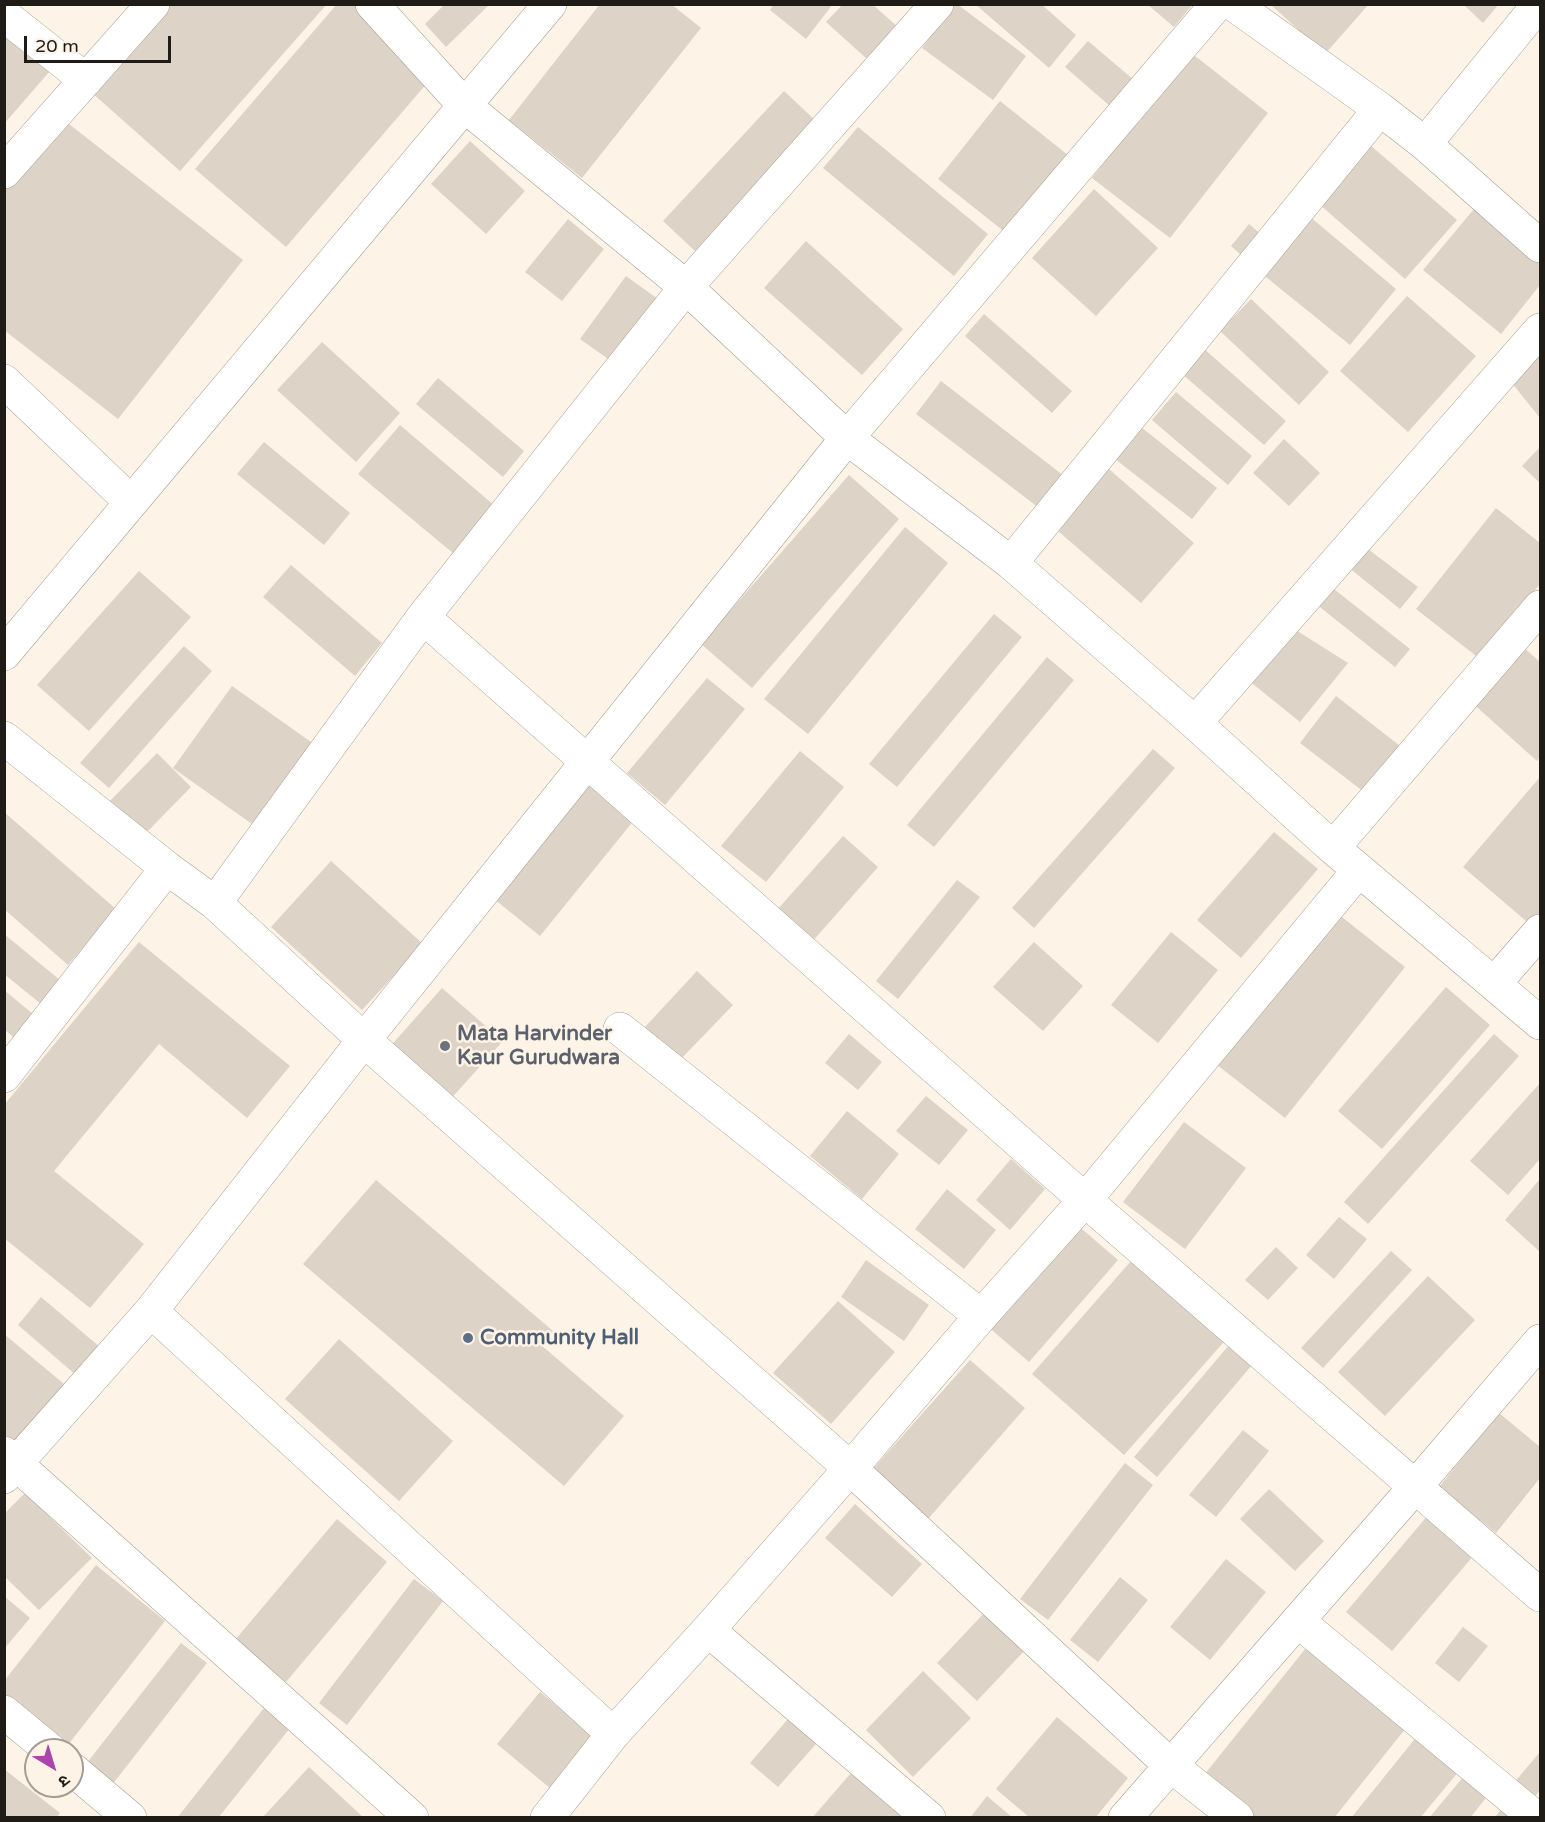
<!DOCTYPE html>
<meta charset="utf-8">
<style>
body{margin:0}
#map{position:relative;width:1545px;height:1822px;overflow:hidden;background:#fdf3e7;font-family:"Varela Round","Noto Sans Devanagari",sans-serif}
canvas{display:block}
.frame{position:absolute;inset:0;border:6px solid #1f1c18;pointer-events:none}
.north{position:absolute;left:24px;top:1738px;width:60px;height:60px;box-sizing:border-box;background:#fdf3e7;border:2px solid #a49d94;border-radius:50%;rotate:142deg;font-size:16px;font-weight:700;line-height:24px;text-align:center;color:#1f1c18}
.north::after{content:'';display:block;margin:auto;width:21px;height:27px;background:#a945ab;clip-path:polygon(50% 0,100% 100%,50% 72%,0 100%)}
.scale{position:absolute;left:24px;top:36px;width:147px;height:27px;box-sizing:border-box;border:3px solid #1f1c18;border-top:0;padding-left:8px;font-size:18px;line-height:21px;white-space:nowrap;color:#1f1c18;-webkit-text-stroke:4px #fdf3e7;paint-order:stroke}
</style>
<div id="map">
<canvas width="1545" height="1822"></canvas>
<div class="frame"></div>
<div class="north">उ</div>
<div class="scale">20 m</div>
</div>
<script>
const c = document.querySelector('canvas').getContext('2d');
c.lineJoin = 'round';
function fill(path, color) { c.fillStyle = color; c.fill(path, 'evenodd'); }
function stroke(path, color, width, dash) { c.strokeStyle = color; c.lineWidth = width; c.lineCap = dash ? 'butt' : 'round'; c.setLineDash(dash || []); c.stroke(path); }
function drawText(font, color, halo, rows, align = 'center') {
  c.font = font + ' "Varela Round",sans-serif'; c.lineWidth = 5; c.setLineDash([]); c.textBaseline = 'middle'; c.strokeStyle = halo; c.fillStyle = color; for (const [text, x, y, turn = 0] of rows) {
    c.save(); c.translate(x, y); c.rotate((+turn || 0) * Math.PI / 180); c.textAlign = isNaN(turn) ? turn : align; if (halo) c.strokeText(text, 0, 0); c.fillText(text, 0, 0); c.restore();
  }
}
fill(new Path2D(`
 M 168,4 L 327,4 L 180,171 L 91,92 Z
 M 337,4 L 355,4 L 435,74 L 286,247 L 195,169 Z
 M 445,4 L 490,4 L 446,47 L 425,24 Z
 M 600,4 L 671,4 L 701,28 L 582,178 L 509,120 Z
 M 774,4 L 833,4 L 806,39 L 770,10 Z
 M 843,4 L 872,4 L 907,35 L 877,68 L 826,22 Z
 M 954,4 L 957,4 L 1026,56 L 993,100 L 922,48 Z
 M 975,4 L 1041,4 L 1076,35 L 1049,68 Z
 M 1147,4 L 1193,4 L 1174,27 Z
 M 1270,4 L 1369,4 L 1325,54 Z
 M 1463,4 L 1499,4 L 1483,23 Z
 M 4,32 L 50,71 L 4,124 Z
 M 1088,41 L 1134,80 L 1111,107 L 1065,67 Z
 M 1190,52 L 1268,113 L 1170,238 L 1092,178 Z
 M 784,91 L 816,121 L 695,251 L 663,221 Z
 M 1000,101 L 1068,155 L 1006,233 L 938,179 Z
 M 60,117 L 243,260 L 118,419 L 4,330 L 4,188 Z
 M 858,127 L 988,234 L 954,276 L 823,168 Z
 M 470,141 L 525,191 L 486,234 L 431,184 Z
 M 1370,145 L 1457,220 L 1405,279 L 1319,204 Z
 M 1094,189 L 1158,248 L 1096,316 L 1032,258 Z
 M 1474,209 L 1540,264 L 1540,285 L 1501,334 L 1423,270 Z
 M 1309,216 L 1396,289 L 1350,345 L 1261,273 Z
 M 568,219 L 604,249 L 562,301 L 525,272 Z
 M 1249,224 L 1270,242 L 1251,264 L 1231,246 Z
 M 806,241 L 903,329 L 862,375 L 764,288 Z
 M 626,276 L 658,299 L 611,361 L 580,339 Z
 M 1407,296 L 1476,356 L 1408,432 L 1340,371 Z
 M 1251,299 L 1329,372 L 1299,405 L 1220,331 Z
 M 984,314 L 1072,391 L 1052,413 L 965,336 Z
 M 322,342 L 400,413 L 356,462 L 277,390 Z
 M 1203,348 L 1286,421 L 1264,445 L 1181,373 Z
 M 1537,352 L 1540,356 L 1540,418 L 1507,377 Z
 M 438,378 L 524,451 L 503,477 L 416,404 Z
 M 941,381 L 1068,479 L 1043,511 L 916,414 Z
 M 1176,392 L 1252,456 L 1228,485 L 1152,420 Z
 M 400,425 L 495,506 L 454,554 L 358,474 Z
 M 1141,427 L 1217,488 L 1192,519 L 1115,459 Z
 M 1284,439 L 1320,473 L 1289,506 L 1253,473 Z
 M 264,442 L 350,513 L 324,545 L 237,474 Z
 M 1540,447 L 1540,483 L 1522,466 Z
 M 1102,463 L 1194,543 L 1141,603 L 1050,524 Z
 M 849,475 L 899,519 L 752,688 L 701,644 Z
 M 1496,508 L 1540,543 L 1540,584 L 1480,659 L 1416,609 Z
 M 905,527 L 948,563 L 808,734 L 764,699 Z
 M 1364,546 L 1418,587 L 1400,609 L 1348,567 Z
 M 291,565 L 382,643 L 355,676 L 263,597 Z
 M 139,571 L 191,617 L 89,731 L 37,685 Z
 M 1325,582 L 1410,649 L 1395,667 L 1311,600 Z
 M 994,614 L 1022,637 L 897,787 L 869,764 Z
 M 1291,627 L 1348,663 L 1300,722 L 1248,680 Z
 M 1521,645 L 1540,662 L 1540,757 L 1537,761 L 1470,701 Z
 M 184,646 L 212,671 L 109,788 L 80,763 Z
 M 1047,657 L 1074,680 L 934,847 L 907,825 Z
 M 707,678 L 745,709 L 665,805 L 627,773 Z
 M 232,686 L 318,747 L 259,829 L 173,768 Z
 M 1336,696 L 1404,749 L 1368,795 L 1300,743 Z
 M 1153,749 L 1175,768 L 1034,928 L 1012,908 Z
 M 800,751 L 844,787 L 766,882 L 721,846 Z
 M 157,753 L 191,787 L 140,839 L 106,805 Z
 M 1540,777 L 1540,919 L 1533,927 L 1463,867 Z
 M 589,782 L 635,819 L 540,936 L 494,899 Z
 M 4,812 L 116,909 L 68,965 L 4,909 Z
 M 1274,832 L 1318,869 L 1241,958 L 1197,920 Z
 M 843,836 L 878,867 L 811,943 L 776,911 Z
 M 331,861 L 423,944 L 362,1010 L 271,927 Z
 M 957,880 L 980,897 L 898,999 L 876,981 Z
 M 1333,910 L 1405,967 L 1285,1118 L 1212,1061 Z
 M 1171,932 L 1218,970 L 1158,1043 L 1111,1005 Z
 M 4,934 L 60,980 L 41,1004 L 4,974 Z
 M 139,942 L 290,1066 L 247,1118 L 159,1044 L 54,1171 L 144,1244 L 90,1308 L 4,1238 L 4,1105 Z
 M 1034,942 L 1083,986 L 1043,1031 L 993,987 Z
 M 697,971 L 733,1005 L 679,1061 L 644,1028 Z
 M 1446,987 L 1490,1025 L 1382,1149 L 1338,1111 Z
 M 442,988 L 503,1041 L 447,1103 L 387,1050 Z
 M 4,990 L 39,1019 L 19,1042 L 4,1029 Z
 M 849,1034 L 882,1062 L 858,1090 L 825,1063 Z
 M 1494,1034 L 1519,1056 L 1368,1224 L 1344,1202 Z
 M 1540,1083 L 1540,1159 L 1508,1195 L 1470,1161 Z
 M 926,1096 L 968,1130 L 939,1165 L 896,1131 Z
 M 847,1111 L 899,1154 L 862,1199 L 810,1156 Z
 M 1184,1122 L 1246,1168 L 1185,1249 L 1123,1202 Z
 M 1011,1159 L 1045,1189 L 1010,1230 L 976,1200 Z
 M 1540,1179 L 1540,1252 L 1505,1220 Z
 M 376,1180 L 553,1331 L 541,1345 L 624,1416 L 564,1486 L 303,1264 Z
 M 947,1189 L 996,1230 L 964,1269 L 915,1229 Z
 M 1339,1217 L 1367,1239 L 1334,1279 L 1306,1255 Z
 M 1075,1223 L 1118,1260 L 1029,1362 L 986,1325 Z
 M 1276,1247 L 1298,1268 L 1268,1300 L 1245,1280 Z
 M 1391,1251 L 1412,1270 L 1323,1368 L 1301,1348 Z
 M 1138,1253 L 1230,1335 L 1124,1455 L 1032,1374 Z
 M 866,1260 L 929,1305 L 904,1341 L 841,1297 Z
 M 1428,1276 L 1475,1320 L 1385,1416 L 1338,1372 Z
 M 41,1297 L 101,1348 L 77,1376 L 18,1325 Z
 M 838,1301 L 895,1352 L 831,1424 L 773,1373 Z
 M 4,1334 L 76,1394 L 26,1452 L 4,1434 Z
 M 1235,1338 L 1258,1358 L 1157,1477 L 1134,1457 Z
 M 339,1339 L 453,1441 L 399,1501 L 285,1399 Z
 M 970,1360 L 1025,1408 L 928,1519 L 872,1470 Z
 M 1499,1413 L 1540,1447 L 1540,1478 L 1496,1533 L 1439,1487 Z
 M 1243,1430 L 1269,1451 L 1216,1517 L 1189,1495 Z
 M 1125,1463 L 1153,1485 L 1048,1620 L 1020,1599 Z
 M 1269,1489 L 1324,1541 L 1295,1571 L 1240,1519 Z
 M 25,1493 L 92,1558 L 39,1610 L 4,1576 L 4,1514 Z
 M 855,1504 L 922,1564 L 892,1597 L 825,1538 Z
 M 1429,1514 L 1475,1554 L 1392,1651 L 1346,1612 Z
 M 337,1519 L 387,1562 L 286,1682 L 235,1640 Z
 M 1226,1559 L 1266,1592 L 1210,1660 L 1170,1627 Z
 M 96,1565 L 165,1621 L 64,1750 L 4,1703 L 4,1681 Z
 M 1120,1577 L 1148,1600 L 1098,1662 L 1070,1640 Z
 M 414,1579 L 443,1601 L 347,1725 L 319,1703 Z
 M 4,1596 L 30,1618 L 4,1649 Z
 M 986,1611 L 1026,1649 L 977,1701 L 937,1663 Z
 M 1463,1627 L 1488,1646 L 1459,1682 L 1435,1663 Z
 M 181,1643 L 207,1663 L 112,1785 L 86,1764 Z
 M 1310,1643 L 1410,1723 L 1334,1818 L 1247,1818 L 1200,1780 Z
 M 923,1671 L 971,1718 L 913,1777 L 866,1730 Z
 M 540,1692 L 595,1737 L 551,1789 L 497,1744 Z
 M 264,1708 L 290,1728 L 218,1818 L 177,1818 Z
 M 794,1712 L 823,1736 L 778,1787 L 750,1763 Z
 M 1057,1717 L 1128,1778 L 1095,1818 L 1030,1818 L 996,1789 Z
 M 1422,1730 L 1464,1765 L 1420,1818 L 1351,1818 Z
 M 1540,1752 L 1540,1790 L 1531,1802 L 1512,1785 Z
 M 857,1766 L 904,1818 L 812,1818 Z
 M 309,1767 L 364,1818 L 262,1818 Z
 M 4,1769 L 60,1813 L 56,1818 L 4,1818 Z
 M 1469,1770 L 1493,1789 L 1470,1818 L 1429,1818 Z
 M 987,1796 L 1013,1818 L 970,1818 Z
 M 1505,1805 L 1521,1818 L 1494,1818 Z`), '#ddd3c7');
const minor = new Path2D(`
 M 372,4 L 465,106 L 686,287 L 847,438 L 1011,563 L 1195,723 L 1333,848 L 1540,1023
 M 1233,4 L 1380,109 L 1425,144 L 1540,246
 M 4,15 L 86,80
 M 1425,144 L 1539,4
 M 4,172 L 153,4
 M 4,381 L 131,502
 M 1011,563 L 1380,109
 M 423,617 L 1085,1200 L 1540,1595
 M 4,654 L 550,4
 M 1195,723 L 1540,330
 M 4,738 L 167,868 L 215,903 L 364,1040 L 850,1468 L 1170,1765 L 1237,1818
 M 1333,848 L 1540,607
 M 215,903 L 423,617 L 686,287 L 937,4
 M 1494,984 L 1540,931
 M 620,1029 L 981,1316
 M 4,1076 L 167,868
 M 151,1311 L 613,1734
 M 4,1453 L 412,1818
 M 4,1477 L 151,1311 L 364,1040 L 847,438 L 1217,4
 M 1298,1621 L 1536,1818
 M 708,1630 L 929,1818
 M 4,1712 L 50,1750
 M 72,1769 L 130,1818
 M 547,1818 L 613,1734 L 708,1630 L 862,1455 L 981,1316 L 1085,1200 L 1359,870
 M 1125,1818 L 1415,1487 L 1540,1341`);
stroke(minor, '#a69d92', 34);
stroke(minor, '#fff', 33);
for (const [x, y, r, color] of [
 [445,1046,6,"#6b7280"],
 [468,1338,6,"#5c6f8a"]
]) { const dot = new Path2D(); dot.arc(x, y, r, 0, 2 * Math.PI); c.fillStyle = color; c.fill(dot); stroke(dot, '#fdf3e7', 2); }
drawText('bold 21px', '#5b616d', '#fdf3e7', [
 ["Mata Harvinder",457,1034],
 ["Kaur Gurudwara",457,1058]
], 'left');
drawText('bold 21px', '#4e5e75', '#fdf3e7', [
 ["Community Hall",480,1338]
], 'left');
</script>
